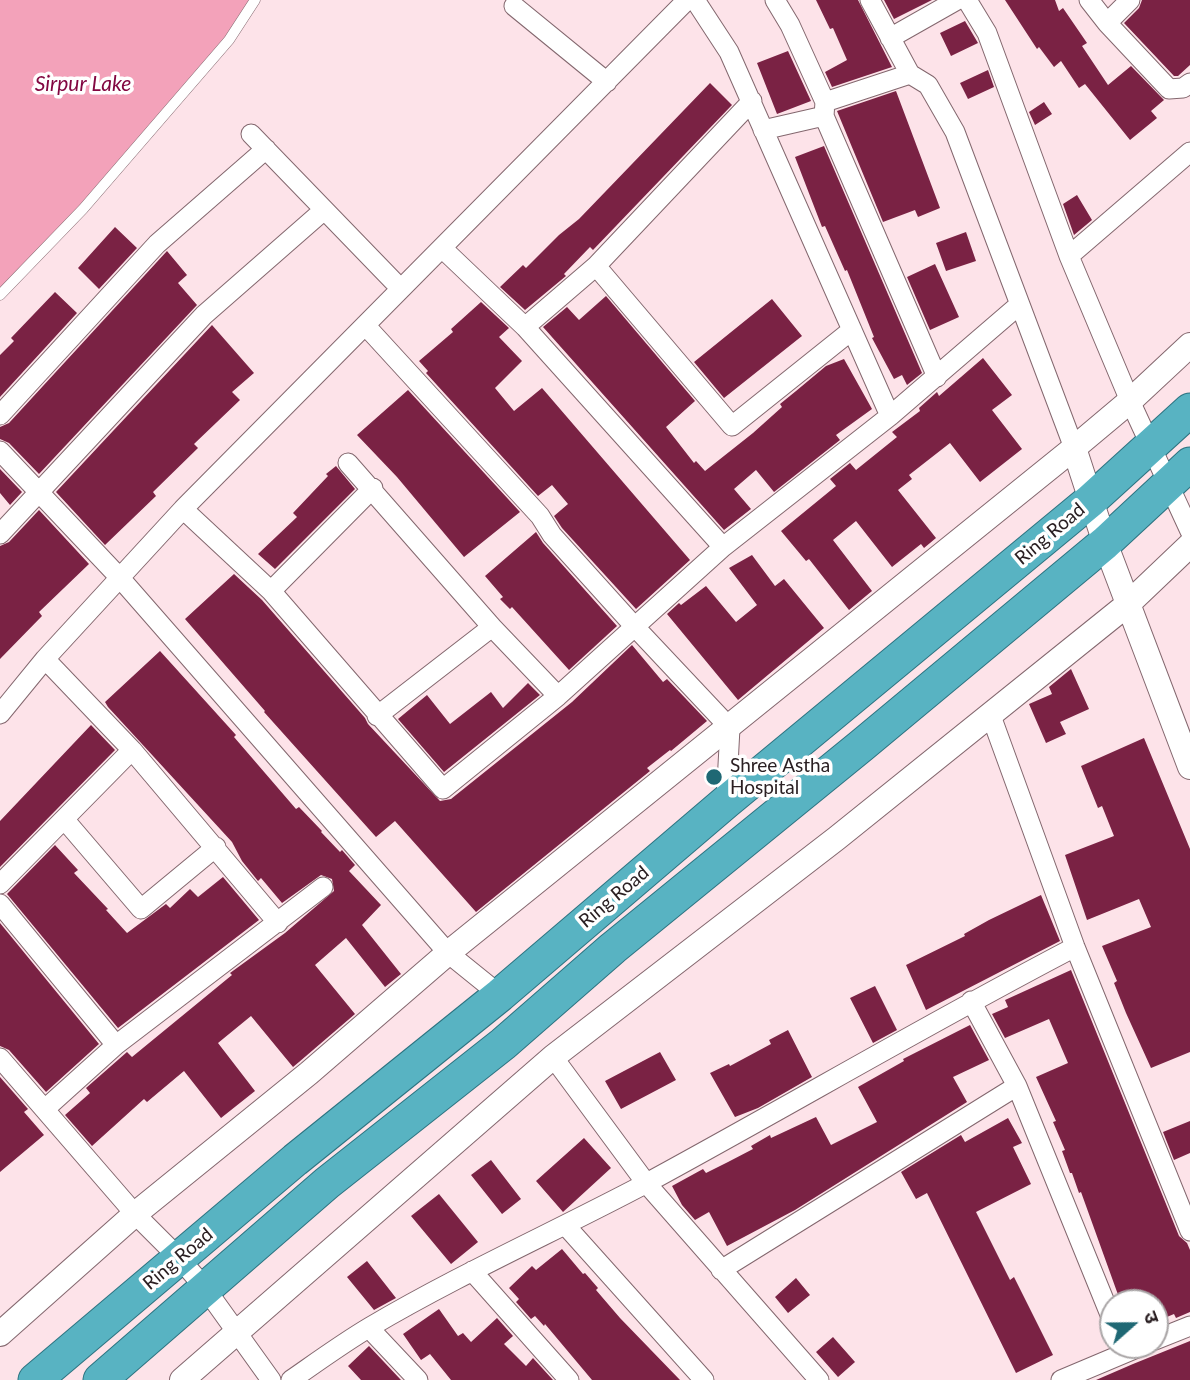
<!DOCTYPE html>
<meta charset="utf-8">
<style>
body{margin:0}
#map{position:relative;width:1190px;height:1380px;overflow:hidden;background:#fde3e9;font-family:Lato,"Noto Sans Devanagari",sans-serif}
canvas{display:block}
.north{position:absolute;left:1099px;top:1289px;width:70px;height:70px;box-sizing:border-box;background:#fff;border:2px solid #aaa6a7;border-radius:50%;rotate:69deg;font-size:19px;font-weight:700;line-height:28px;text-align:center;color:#2b2023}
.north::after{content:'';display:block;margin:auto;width:24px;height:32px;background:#1f6874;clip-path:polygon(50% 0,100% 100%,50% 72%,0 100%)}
</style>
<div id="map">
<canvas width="1190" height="1380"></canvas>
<div class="north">उ</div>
</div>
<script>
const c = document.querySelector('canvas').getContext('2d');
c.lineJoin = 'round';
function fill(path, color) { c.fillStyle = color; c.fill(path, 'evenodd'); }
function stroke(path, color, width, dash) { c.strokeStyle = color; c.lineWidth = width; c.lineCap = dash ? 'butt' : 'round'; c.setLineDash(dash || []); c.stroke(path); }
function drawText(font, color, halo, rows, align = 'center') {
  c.font = font + ' Lato,sans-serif'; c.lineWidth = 7; c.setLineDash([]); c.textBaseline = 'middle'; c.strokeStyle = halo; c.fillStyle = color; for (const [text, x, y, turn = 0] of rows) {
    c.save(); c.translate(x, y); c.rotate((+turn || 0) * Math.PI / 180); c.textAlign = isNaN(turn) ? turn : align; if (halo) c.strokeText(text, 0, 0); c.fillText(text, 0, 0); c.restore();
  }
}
fill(new Path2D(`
 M 0,0 L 252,0 L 242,17 L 138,152 L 0,295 Z`), '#f3a2ba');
fill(new Path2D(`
 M 816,0 L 858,0 L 892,67 L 832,87 L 825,72 L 847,60 L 833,28 L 830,29 Z
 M 884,0 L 932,0 L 894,19 Z
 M 1005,0 L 1055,0 L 1059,11 L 1063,8 L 1087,43 L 1082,46 L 1108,85 L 1131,66 L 1164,100 L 1151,111 L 1157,118 L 1130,140 L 1085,84 L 1079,88 L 1061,61 L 1054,67 L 1039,47 L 1037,49 Z
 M 1142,0 L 1190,0 L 1190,65 L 1178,76 L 1174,76 L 1124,23 L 1139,8 Z
 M 965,21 L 978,43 L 951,56 L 940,33 Z
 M 788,51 L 811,101 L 777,114 L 757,63 Z
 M 988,70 L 994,87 L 968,99 L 960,83 Z
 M 710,83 L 732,105 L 593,250 L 590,247 L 564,274 L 566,276 L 525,310 L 500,287 L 523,265 L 526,268 L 559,235 L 579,219 Z
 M 896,91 L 940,208 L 918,217 L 915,210 L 883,222 L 837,111 Z
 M 1044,102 L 1052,114 L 1035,125 L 1029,112 Z
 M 824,146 L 922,373 L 907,385 L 902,375 L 894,379 L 872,338 L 874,337 L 847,270 L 845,271 L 825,226 L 822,227 L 795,157 Z
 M 1077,195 L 1092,220 L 1074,235 L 1063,204 Z
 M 115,227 L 137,248 L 99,289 L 78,268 Z
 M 966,232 L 976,261 L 946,271 L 936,243 Z
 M 167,251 L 187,275 L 178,283 L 197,305 L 39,474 L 9,443 L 0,439 L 0,427 L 9,423 Z
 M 935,264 L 959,317 L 930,330 L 907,277 Z
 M 55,292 L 77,313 L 0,397 L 0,355 L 14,341 L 11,338 Z
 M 606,296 L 695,401 L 666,427 L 694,463 L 696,461 L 705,471 L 753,433 L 782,407 L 780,404 L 796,391 L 826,366 L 844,359 L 872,409 L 836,435 L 840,440 L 774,492 L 756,470 L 734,489 L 751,509 L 724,530 L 543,327 L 567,307 L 579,320 Z
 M 772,299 L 802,336 L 724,398 L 694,362 Z
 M 481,302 L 509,328 L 499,337 L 522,361 L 495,388 L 514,411 L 542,388 L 690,560 L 636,609 L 562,528 L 554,516 L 568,504 L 552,485 L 538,496 L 426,373 L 428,371 L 419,361 L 453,332 L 451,329 Z
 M 212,325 L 254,373 L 232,392 L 240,400 L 194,444 L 198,448 L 153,492 L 156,496 L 105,545 L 56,492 Z
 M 983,358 L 1012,395 L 992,410 L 1022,449 L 980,482 L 950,443 L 909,475 L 912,479 L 898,490 L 936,538 L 924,548 L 921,544 L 892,567 L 856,521 L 833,540 L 872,591 L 849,610 L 809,559 L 806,561 L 781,531 L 836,486 L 830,479 L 850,463 L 856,470 L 897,437 L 892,432 L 920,411 L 919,408 L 937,392 L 939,396 Z
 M 408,390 L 520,512 L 464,557 L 397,477 L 357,435 Z
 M 336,466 L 355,489 L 275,569 L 258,554 L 297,517 L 293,513 L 328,476 L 326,474 Z
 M 0,469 L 22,492 L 10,505 L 0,493 Z
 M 39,510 L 89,564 L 39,612 L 42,616 L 0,659 L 0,546 L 9,542 Z
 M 536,532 L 543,543 L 617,626 L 569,670 L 512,607 L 510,609 L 500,599 L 503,597 L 485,576 Z
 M 752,555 L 775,586 L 784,579 L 824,628 L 738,700 L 667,614 L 679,603 L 681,605 L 706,586 L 736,622 L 757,605 L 729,568 Z
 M 234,574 L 262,600 L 365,718 L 368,724 L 440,801 L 451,799 L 572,702 L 632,645 L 663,682 L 667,679 L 707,721 L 671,751 L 670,750 L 647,768 L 650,771 L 476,912 L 395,821 L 376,837 L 264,712 L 265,711 L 185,619 Z
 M 160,651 L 236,735 L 234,737 L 296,809 L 299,807 L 322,831 L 321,832 L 340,852 L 342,850 L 355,865 L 349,871 L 381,905 L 362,925 L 401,974 L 385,987 L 346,938 L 315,965 L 355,1014 L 299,1062 L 293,1067 L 251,1016 L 218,1043 L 255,1091 L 221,1118 L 184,1071 L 147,1102 L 144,1099 L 92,1146 L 65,1115 L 90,1093 L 86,1088 L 127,1052 L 132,1057 L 232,975 L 230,973 L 285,933 L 334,891 L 332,879 L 321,875 L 282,903 L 261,878 L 258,881 L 242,861 L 232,842 L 108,707 L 105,702 Z
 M 1071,669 L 1089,709 L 1060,722 L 1066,734 L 1046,743 L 1029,704 L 1052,694 L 1049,687 Z
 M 528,683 L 540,695 L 444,772 L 398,719 L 427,695 L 450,724 L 491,692 L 503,708 Z
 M 91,725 L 115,750 L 0,867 L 0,821 Z
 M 1144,738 L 1190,849 L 1190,1052 L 1151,1068 L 1126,1013 L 1114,983 L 1117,981 L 1102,946 L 1151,927 L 1139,899 L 1087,920 L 1065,855 L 1114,836 L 1102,806 L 1098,808 L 1081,766 Z
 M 55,845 L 78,870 L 74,873 L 108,909 L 106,910 L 127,933 L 166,904 L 170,908 L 190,889 L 198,897 L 223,877 L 259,920 L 118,1028 L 7,894 Z
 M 1041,895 L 1060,941 L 926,1010 L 906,965 L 965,936 L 964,934 L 989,920 Z
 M 0,923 L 99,1044 L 46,1092 L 9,1050 L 0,1046 Z
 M 1071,970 L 1179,1236 L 1187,1243 L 1190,1250 L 1190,1312 L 1176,1318 L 1174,1314 L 1155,1322 L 1155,1303 L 1121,1303 L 1081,1192 L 1079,1193 L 1072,1173 L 1070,1173 L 1062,1151 L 1065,1150 L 1053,1122 L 1056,1121 L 1036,1077 L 1068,1063 L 1049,1019 L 1005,1038 L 992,1014 L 1008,1007 L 1005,1000 Z
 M 875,986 L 897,1030 L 873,1043 L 850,998 Z
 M 970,1025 L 989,1060 L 953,1077 L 967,1102 L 795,1210 L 727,1246 L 709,1212 L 695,1220 L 682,1205 L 672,1186 L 703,1169 L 706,1173 L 728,1162 L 753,1149 L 751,1146 L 770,1135 L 771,1138 L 816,1117 L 831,1145 L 877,1122 L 858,1087 L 904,1061 L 903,1059 Z
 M 788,1030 L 812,1077 L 758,1108 L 735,1117 L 710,1073 L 729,1064 L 730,1066 L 771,1044 L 769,1040 Z
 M 660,1052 L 676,1080 L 621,1109 L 605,1081 Z
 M 0,1077 L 28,1109 L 24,1112 L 44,1135 L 0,1172 Z
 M 1008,1118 L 1022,1143 L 1013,1147 L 1031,1184 L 976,1212 L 1010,1280 L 1014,1277 L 1053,1355 L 1016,1373 L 927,1193 L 916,1199 L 901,1172 L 961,1135 L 965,1142 Z
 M 1190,1121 L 1190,1153 L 1174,1160 L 1163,1132 Z
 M 584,1138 L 611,1168 L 563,1212 L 536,1181 Z
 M 491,1160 L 521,1199 L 502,1214 L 471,1175 Z
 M 439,1194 L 478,1242 L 451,1264 L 411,1216 Z
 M 562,1249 L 583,1274 L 585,1273 L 598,1288 L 596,1290 L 620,1318 L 680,1380 L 592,1380 L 545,1324 L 544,1326 L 535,1316 L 531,1319 L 516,1302 L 519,1299 L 509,1288 L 532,1266 L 536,1270 Z
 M 367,1261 L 396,1298 L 374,1310 L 347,1277 Z
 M 796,1278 L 810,1295 L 788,1313 L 775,1297 Z
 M 439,1309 L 458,1336 L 463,1333 L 471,1342 L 497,1318 L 513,1336 L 504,1344 L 526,1366 L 533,1358 L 553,1380 L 451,1380 L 430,1354 L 421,1360 L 403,1334 Z
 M 833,1337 L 855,1362 L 838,1377 L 816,1352 Z
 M 1190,1341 L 1190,1380 L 1096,1380 L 1133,1364 Z
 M 369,1346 L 401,1380 L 361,1380 L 348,1366 Z`), '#7a2244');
const service = new Path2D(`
 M 0,295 L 83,209 L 229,40 L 255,0`);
const minor = new Path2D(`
 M 695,0 L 729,52 L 890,416
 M 775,0 L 790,25 L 825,102
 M 870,0 L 910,74 L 928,85 L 955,132 L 1074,448
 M 967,0 L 987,33 L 1069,256 L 1130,401 L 1190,531
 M 1089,0 L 1107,23 L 1169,89 L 1183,88 L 1190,83
 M 514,6 L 607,82
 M 1107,23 L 1130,0
 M 890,38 L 957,0
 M 824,116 L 937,377
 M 763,130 L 824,116 L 825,102 L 910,74
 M 251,134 L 401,289
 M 442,248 L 525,327 L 723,547
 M 1069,256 L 1190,152
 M 596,266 L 732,426 L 852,330
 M 365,325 L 540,516 L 552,535 L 635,627 L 730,728 L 726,802
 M 525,327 L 596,266 L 752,101
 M 0,415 L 157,244 L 266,149
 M 0,451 L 120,578 L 448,953 L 500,995
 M 348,463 L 492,627 L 558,696
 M 183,509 L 271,591 L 443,789 L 558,696 L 723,547 L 890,416 L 1019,305
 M 0,534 L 204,315 L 324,210
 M 271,591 L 373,488
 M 45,659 L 132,750 L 278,923
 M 990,713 L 1075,947 L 1190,1231
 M 0,714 L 45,659 L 183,509 L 687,0
 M 377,716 L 492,627
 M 64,819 L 141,909 L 216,847
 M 0,884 L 132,750
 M 0,904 L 116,1045
 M 553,1057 L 646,1183 L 819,1380
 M 0,1058 L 135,1214 L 179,1258 L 205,1288 L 271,1380
 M 1017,1086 L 1113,1322
 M 45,1109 L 116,1045 L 323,887
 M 566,1226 L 704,1380
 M 721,1270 L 1017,1086 L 971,1001
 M 472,1271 L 569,1380
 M 369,1328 L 418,1380
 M 1155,1340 L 1190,1326
 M 291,1380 C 317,1362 343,1343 370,1327 C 458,1275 552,1233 643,1185 C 787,1107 929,1023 1075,947
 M 1061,1380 L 1144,1345`);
const tertiary = new Path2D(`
 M 1074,448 L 1105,543 L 1190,767
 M 0,1334 L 135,1214 L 309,1073 L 448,953 L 1074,448 L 1130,401 L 1190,345
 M 182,1380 L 553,1057 L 837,838 L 1128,604 L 1190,545`);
const trunk = new Path2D(`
 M 35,1380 L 295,1160 L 500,995 L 726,802 L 1090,501 L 1190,410
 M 100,1380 L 327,1183 L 503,1044 L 613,948 L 861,746 L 1105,543 L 1190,464`);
stroke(service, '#83676e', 11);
stroke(minor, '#83676e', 21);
stroke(tertiary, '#83676e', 26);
stroke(trunk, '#2d7380', 35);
stroke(service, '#fff', 10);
stroke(minor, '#fff', 19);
stroke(tertiary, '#fff', 24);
stroke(trunk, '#58b3c2', 33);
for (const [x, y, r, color] of [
 [714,777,9,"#1f6874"]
]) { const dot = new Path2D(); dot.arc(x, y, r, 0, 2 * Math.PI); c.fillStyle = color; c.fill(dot); stroke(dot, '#fff', 2.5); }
drawText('19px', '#2b2023', '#fff', [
 ["Ring Road",1050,534,-40],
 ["Ring Road",614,897,-40],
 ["Ring Road",178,1259,-40]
]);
drawText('19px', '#2b2023', '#fff', [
 ["Shree Astha",730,766],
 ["Hospital",730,788]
], 'left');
drawText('italic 21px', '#820741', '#fff', [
 ["Sirpur Lake",83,84]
]);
</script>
